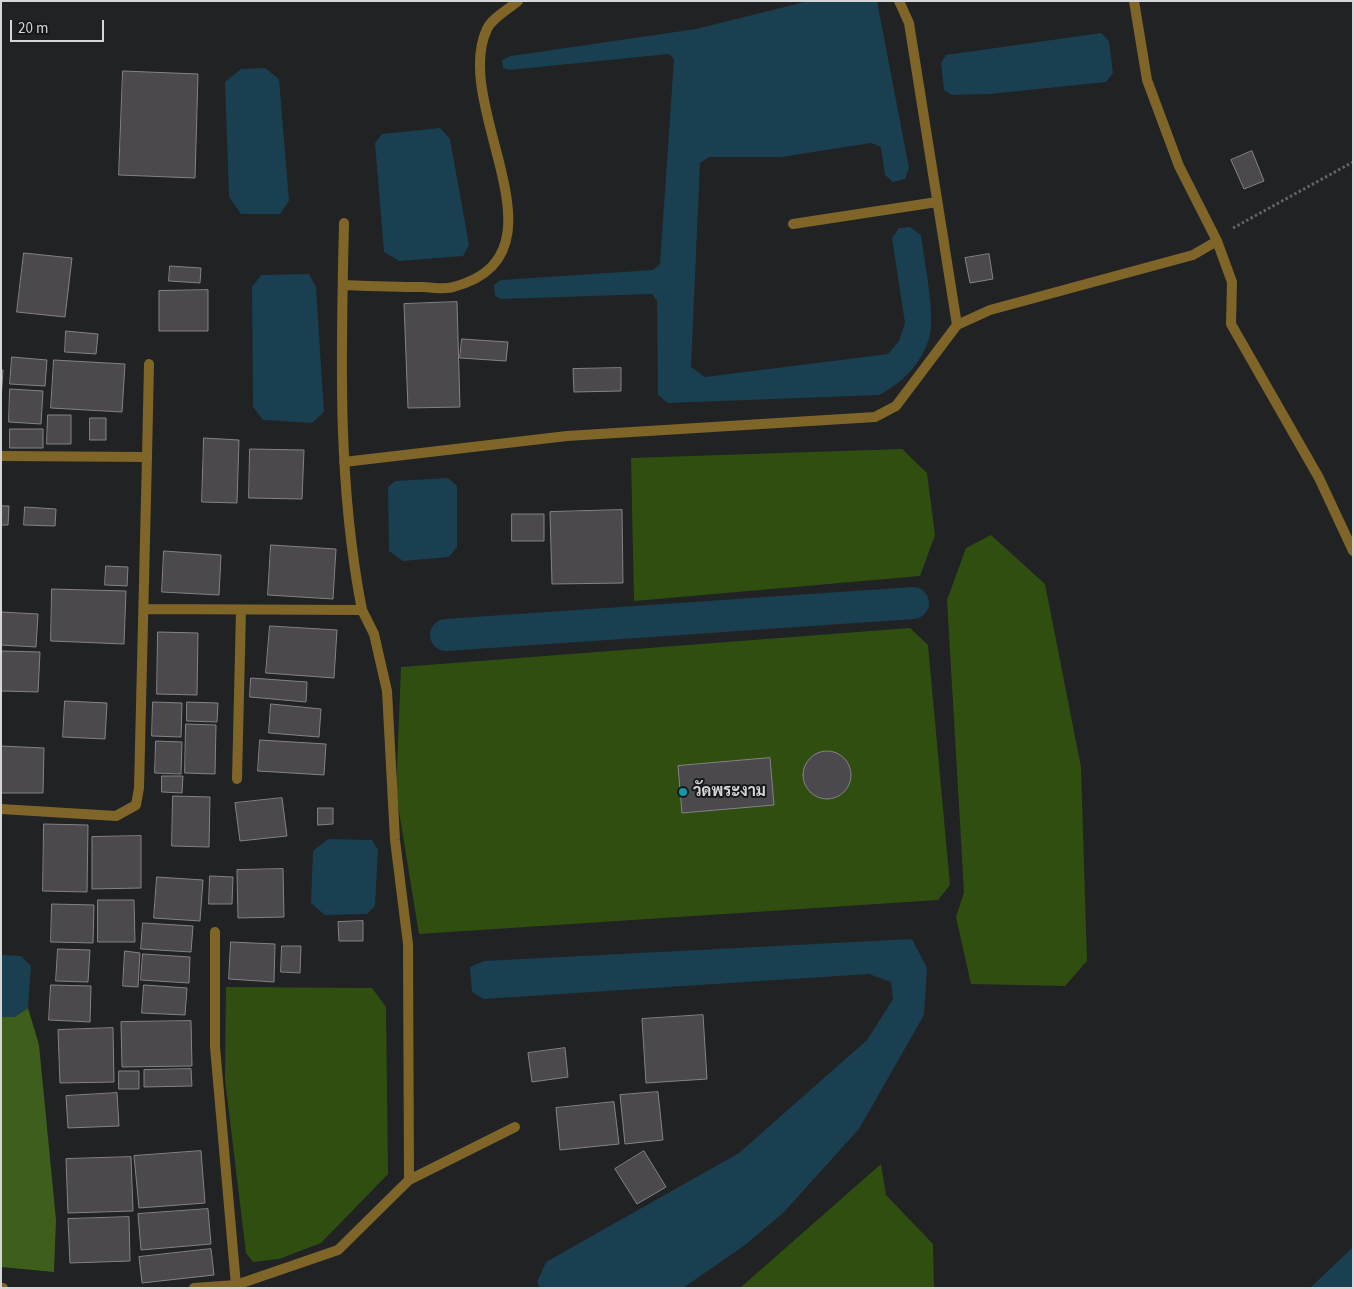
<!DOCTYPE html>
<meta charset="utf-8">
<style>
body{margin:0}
#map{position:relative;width:1354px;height:1289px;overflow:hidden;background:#202224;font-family:"Source Sans 3",sans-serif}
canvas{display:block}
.frame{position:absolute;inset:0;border:2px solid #d5d6d8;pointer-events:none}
.scale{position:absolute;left:10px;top:20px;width:94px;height:22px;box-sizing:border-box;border:2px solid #d5d6d8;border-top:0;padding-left:6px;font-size:15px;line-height:18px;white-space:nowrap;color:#d5d6d8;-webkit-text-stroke:4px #17181b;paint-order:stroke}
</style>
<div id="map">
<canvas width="1354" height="1289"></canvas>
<div class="frame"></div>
<div class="scale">20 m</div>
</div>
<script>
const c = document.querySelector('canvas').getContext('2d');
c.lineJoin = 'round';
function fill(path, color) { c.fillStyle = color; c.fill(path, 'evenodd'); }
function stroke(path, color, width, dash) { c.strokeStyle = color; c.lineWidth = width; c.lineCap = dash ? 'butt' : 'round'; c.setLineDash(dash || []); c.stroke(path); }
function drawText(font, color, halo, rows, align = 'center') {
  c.font = font + ' "Source Sans 3",Sarabun,sans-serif'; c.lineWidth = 4; c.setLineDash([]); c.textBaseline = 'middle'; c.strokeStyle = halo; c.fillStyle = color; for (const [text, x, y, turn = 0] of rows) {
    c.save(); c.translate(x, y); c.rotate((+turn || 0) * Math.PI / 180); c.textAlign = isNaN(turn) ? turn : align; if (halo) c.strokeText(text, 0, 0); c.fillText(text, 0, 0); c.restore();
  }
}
fill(new Path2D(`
 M 902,449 L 927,473 L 935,535 L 920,576 L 634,601 L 631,458 Z
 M 991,535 L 1045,584 L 1081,767 L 1087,961 L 1065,986 L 971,984 L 956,917 L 964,892 L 947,600 L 966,548 Z
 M 910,628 L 928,645 L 950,885 L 938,900 L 419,934 L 396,793 L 401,667 Z
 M 226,987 L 372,988 L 386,1007 L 388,1174 L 321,1243 L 279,1259 L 253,1262 L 246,1253 L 225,1079 Z
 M 881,1164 L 886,1195 L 933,1244 L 934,1288 L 740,1288 Z`), '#304e0f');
fill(new Path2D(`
 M 28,1008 L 39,1045 L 56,1220 L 54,1272 L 1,1267 L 1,1017 L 14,1017 Z`), '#3e5f1b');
fill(new Path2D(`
 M 809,1 L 877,1 L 909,168 L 905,179 L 893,182 L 885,175 L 881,147 L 871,143 L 781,157 L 709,157 L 700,163 L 691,367 L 705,377 L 888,354 L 899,341 L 905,323 L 892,238 L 899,228 L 910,227 L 921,235 C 924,259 935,313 930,335 C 923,362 903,383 879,395 L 668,403 L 658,395 L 657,301 L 652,294 L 501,299 L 495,296 L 494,285 L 501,280 L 653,270 L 660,264 L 674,59 L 669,54 L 509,70 L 503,68 L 502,60 L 511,56 L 696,29 Z
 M 1101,33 L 1109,41 L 1113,73 L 1106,82 L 990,94 L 952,95 L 944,90 L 941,63 L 946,55 Z
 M 265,68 L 279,79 L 289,201 L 280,214 L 241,214 L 229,197 L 225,82 L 241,69 Z
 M 440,128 L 450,139 L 469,245 L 463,256 L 399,261 L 384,252 L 375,143 L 382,134 Z
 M 309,274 L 316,287 L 324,412 L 312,423 L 263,420 L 253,407 L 252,287 L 261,275 Z
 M 448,478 L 457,486 L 457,547 L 449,557 L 403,561 L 389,551 L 388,487 L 395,481 Z
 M 328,839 L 372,840 L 378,850 L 375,906 L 367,914 L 325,915 L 311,903 L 313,851 Z
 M 912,939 L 927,968 L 924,1015 L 859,1129 L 783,1213 L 745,1245 L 683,1288 L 540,1288 L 537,1282 L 546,1262 L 739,1153 L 867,1040 L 893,999 L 891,982 L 869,974 L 484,999 L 472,992 L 470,967 L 484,961 Z
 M 1,955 L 21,956 L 31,966 L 28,1008 L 14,1017 L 1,1017 Z
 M 1353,1247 L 1353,1288 L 1310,1288 Z`), '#1a3f50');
stroke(new Path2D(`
 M 446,635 L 913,603`), '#1a3f50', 32);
const building = new Path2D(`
 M 123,71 L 198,74 L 195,178 L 119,175 Z
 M 1252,151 L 1264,181 L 1244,189 L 1231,160 Z
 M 24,253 L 72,258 L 65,317 L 17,312 Z
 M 989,254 L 993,279 L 970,283 L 965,258 Z
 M 170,266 L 201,268 L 200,283 L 169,281 Z
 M 208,290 L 208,331 L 159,331 L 159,291 Z
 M 457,302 L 460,407 L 408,408 L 404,304 Z
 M 66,331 L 98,334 L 96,354 L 65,352 Z
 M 462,339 L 508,342 L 506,361 L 460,358 Z
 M 12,357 L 47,360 L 45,386 L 10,384 Z
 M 54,360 L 125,364 L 122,412 L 51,408 Z
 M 621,368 L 621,391 L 574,392 L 573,369 Z
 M 1,370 L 3,370 L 1,401 Z
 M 10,389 L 43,391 L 41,424 L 9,422 Z
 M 48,415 L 71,415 L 71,444 L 47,444 Z
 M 90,418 L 106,418 L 106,440 L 90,440 Z
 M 10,429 L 43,429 L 43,448 L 10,448 Z
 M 204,438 L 239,440 L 237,503 L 202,502 Z
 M 250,449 L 304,450 L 302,499 L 249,498 Z
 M 1,506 L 9,506 L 8,525 L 1,525 Z
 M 25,507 L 56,509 L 55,526 L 24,525 Z
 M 622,510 L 623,583 L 552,584 L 550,512 Z
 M 512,514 L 544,514 L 544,541 L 512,541 Z
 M 271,545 L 336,549 L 333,599 L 268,595 Z
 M 164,551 L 221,555 L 219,595 L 162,592 Z
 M 106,566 L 128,567 L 127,586 L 105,585 Z
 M 52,589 L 126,591 L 124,644 L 51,641 Z
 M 1,612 L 38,614 L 36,647 L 1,645 Z
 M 270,626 L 337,630 L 334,678 L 266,673 Z
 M 158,632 L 198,633 L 197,695 L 157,694 Z
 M 2,651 L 40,652 L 38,692 L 1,691 Z
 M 251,678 L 307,682 L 306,702 L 250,697 Z
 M 65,701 L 107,703 L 105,739 L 63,737 Z
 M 153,702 L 182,703 L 181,737 L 152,736 Z
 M 187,702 L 218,703 L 217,722 L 187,721 Z
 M 271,704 L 321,709 L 319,737 L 269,733 Z
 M 186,724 L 216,725 L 215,774 L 185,773 Z
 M 260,740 L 326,744 L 324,775 L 258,771 Z
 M 156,741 L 182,742 L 181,774 L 155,773 Z
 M 1,746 L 44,748 L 43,793 L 1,793 Z
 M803 775a24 24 0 1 1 48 0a24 24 0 1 1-48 0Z
 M 770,758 L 774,805 L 682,813 L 678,766 Z
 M 162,776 L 183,776 L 182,793 L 162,792 Z
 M 173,796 L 210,797 L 209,847 L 172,846 Z
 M 282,798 L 287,836 L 240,841 L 235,803 Z
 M 318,808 L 333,808 L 333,824 L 318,825 Z
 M 44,824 L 88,825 L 87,892 L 43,891 Z
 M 141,836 L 141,888 L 92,889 L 92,837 Z
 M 283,869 L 284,917 L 238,918 L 237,870 Z
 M 210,876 L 233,877 L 232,904 L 209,904 Z
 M 157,877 L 203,880 L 200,921 L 154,918 Z
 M 98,900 L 134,900 L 135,942 L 98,942 Z
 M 52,904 L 94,905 L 93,943 L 51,942 Z
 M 363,921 L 363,941 L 339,941 L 338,922 Z
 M 143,923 L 193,926 L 191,952 L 141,949 Z
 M 231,942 L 275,944 L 274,982 L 229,979 Z
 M 282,946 L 301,946 L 300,973 L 281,972 Z
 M 58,949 L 90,950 L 88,982 L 56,981 Z
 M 125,951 L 140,953 L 138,987 L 123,986 Z
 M 143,954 L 190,957 L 189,983 L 141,980 Z
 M 51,985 L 91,986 L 90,1022 L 49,1020 Z
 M 144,985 L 187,988 L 185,1015 L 142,1013 Z
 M 703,1015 L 707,1079 L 646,1083 L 642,1019 Z
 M 191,1021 L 192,1066 L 122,1067 L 121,1022 Z
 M 113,1028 L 114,1082 L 60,1083 L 58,1030 Z
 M 565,1048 L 568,1077 L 532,1082 L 528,1053 Z
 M 191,1069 L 192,1086 L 144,1087 L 144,1070 Z
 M 119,1071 L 139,1071 L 139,1089 L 119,1089 Z
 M 658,1092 L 663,1140 L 625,1144 L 620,1095 Z
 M 117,1093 L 119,1126 L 68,1128 L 66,1096 Z
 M 614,1102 L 619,1144 L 560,1150 L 556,1108 Z
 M 201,1151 L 205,1203 L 139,1208 L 134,1156 Z
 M 644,1151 L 666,1187 L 637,1204 L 615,1169 Z
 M 131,1157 L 133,1211 L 68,1213 L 66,1159 Z
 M 208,1209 L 211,1244 L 141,1250 L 138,1214 Z
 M 129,1217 L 130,1261 L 70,1263 L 68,1219 Z
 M 211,1249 L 214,1275 L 142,1283 L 139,1257 Z`);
fill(building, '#4b494d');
stroke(building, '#848286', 1);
stroke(new Path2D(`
 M 1233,228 L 1353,162`), '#626466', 3, [2.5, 2.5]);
stroke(new Path2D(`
 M 362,610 L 374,634 L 387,691 L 395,840 L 408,944 L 409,1180`), '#806529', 10);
stroke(new Path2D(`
 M 899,1 L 909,23 L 957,325
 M 1134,1 L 1147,80 L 1179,166 L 1217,241 L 1232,282 L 1231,324 L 1319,478 L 1353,551
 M 793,224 L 937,202
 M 343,285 C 369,286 396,287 422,287 C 432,287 444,290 453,287 C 576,255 450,107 487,29 C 492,18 509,9 518,1
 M 1,456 L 147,457 L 139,788 L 136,805 L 116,816 L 1,809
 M 147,457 L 149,364
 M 344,462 L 567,436 L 875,417 L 896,406 L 957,325 L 990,310 L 1193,255 L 1217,241
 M 144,609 L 362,610 C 337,483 341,352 344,223
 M 237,779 L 241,610
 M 215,932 L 215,1047 L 236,1285
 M 1,1288 L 3,1288
 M 194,1288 L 236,1285 L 338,1250 L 409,1180 L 515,1127`), '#806529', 10);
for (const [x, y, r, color] of [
 [683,792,5,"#0f9aa8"]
]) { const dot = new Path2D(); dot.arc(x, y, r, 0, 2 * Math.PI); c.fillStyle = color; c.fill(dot); stroke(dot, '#17181b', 2); }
drawText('bold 16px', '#d5d6d8', '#17181b', [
 ["วัดพระงาม",693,792]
], 'left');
</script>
